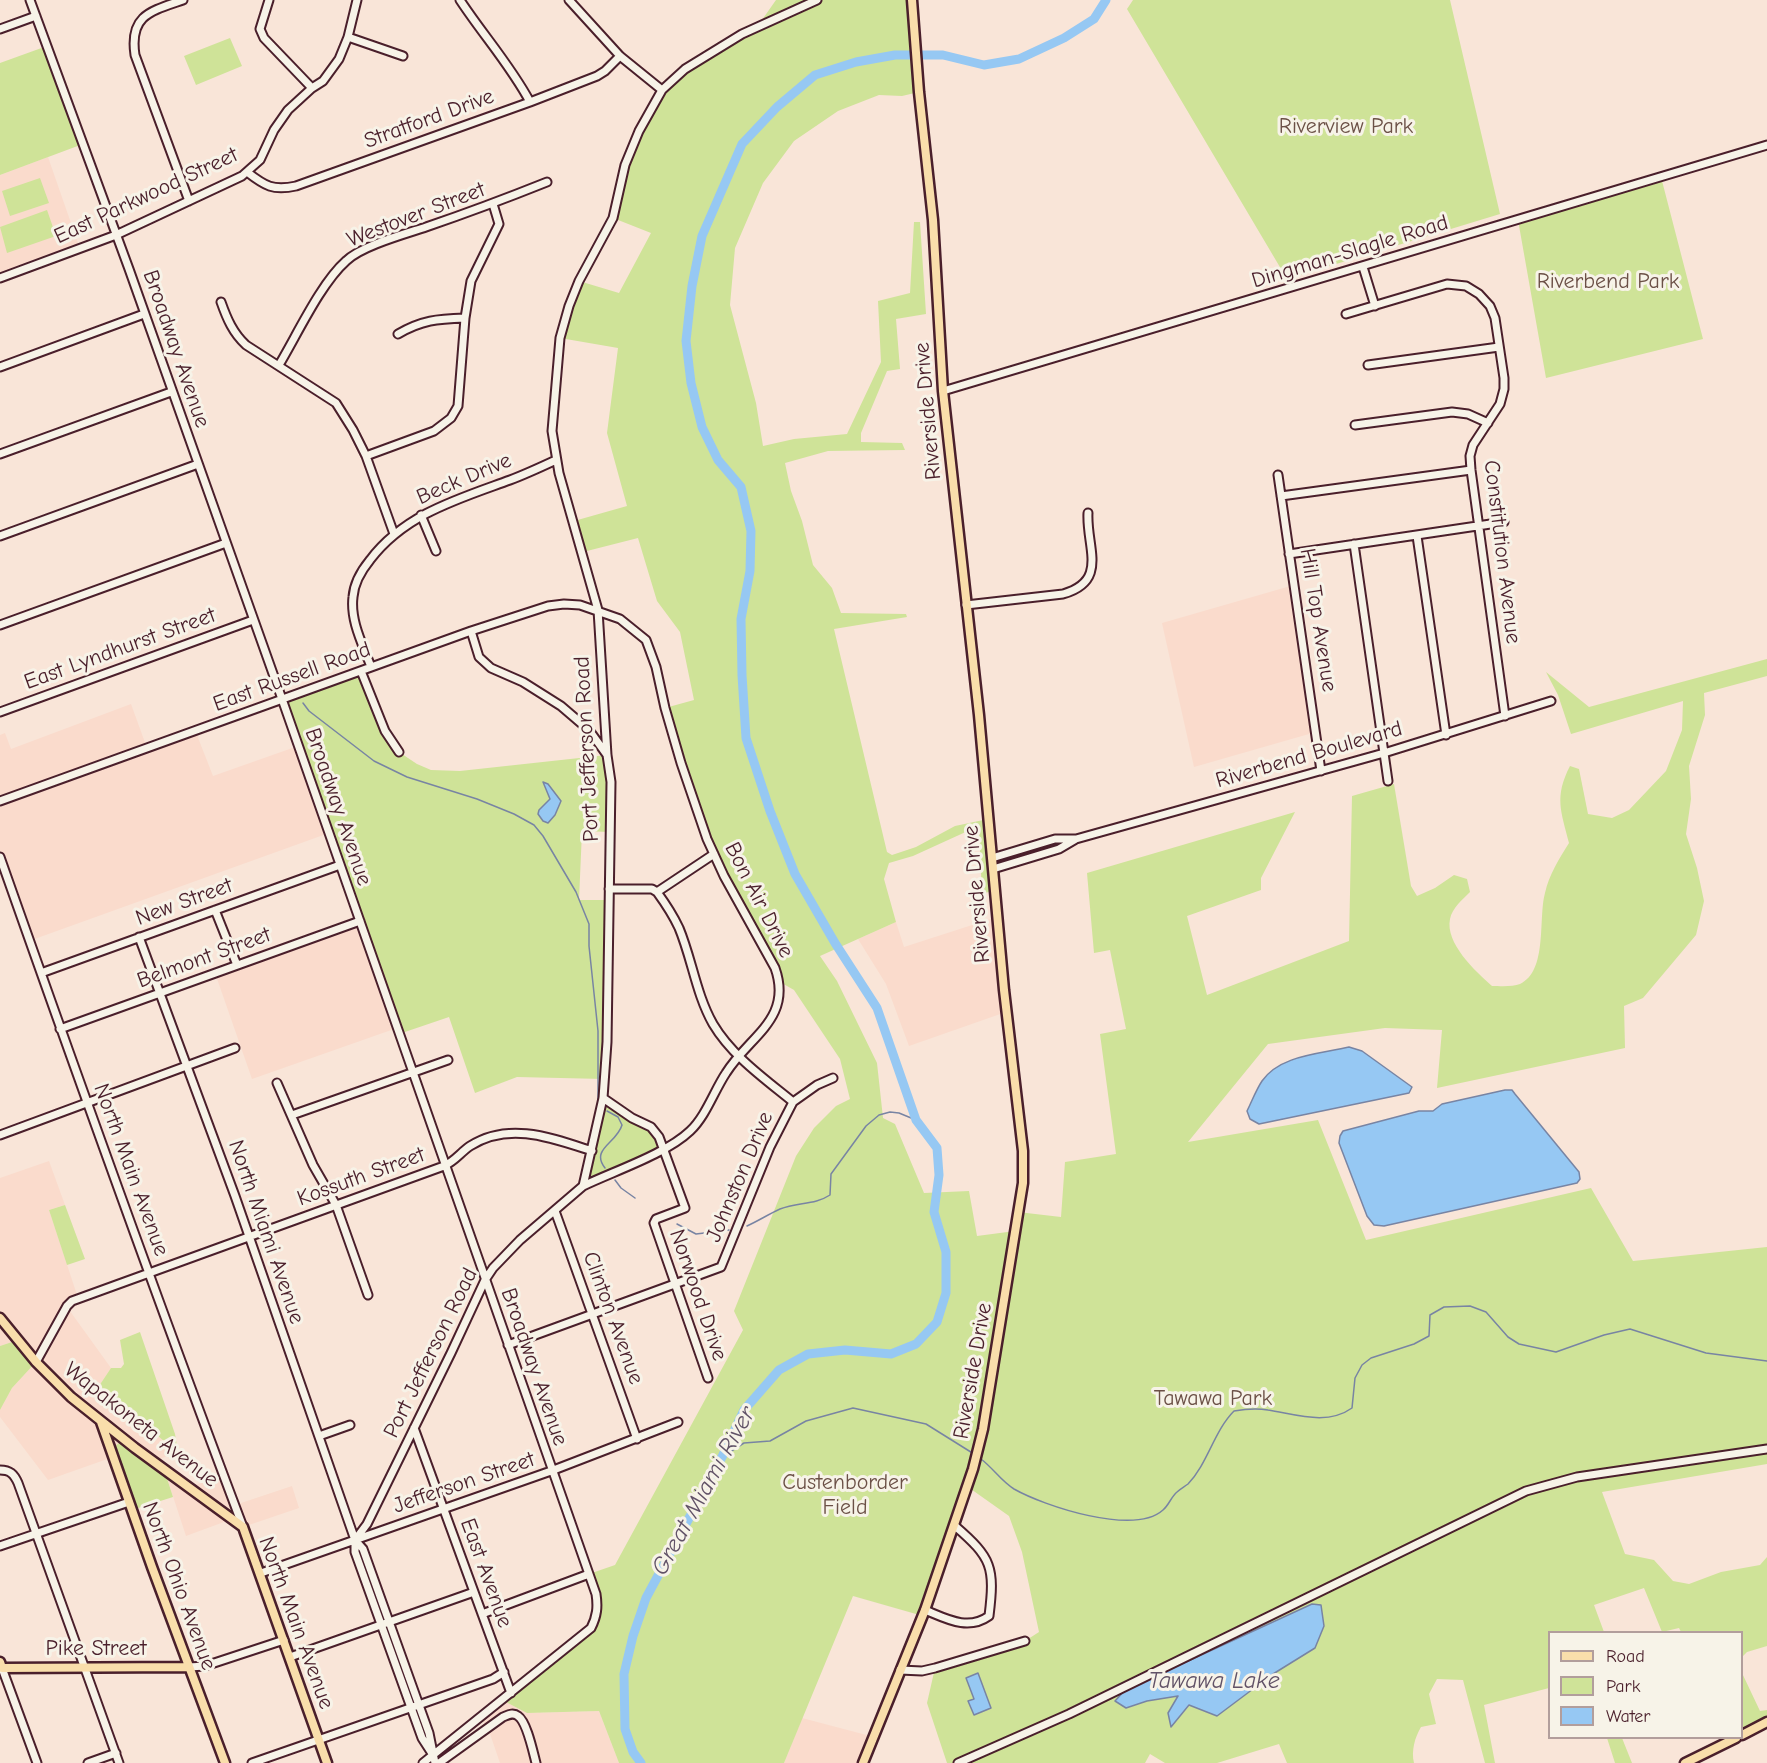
<!DOCTYPE html>
<style>
body{margin:0}
#map{position:relative;width:1767px;height:1763px;overflow:hidden;background:#f9e5d8;font-family:"Comic Neue",sans-serif}
canvas{display:block}
.legend{position:absolute;left:1548px;top:1631px;width:195px;height:108px;box-sizing:border-box;background:#f7f3e8;border:2px solid #b29e9c;margin:0;padding:8px 10px;list-style:none;font-size:18px;color:#4a1f2b}
.legend li{display:flex;align-items:center;gap:12px;height:30px}
.legend b{width:30px;border:2px solid #b29e9c}
</style>
<div id="map">
<canvas width="1767" height="1763"></canvas>
<ul class="legend">
<li><b style="height:8px;background:#f9deab"></b>Road</li>
<li><b style="height:16px;background:#cfe398"></b>Park</li>
<li><b style="height:16px;background:#96c8f3"></b>Water</li>
</ul>
</div>
<script>
const c = document.querySelector('canvas').getContext('2d');
c.lineJoin = 'round';
function fill(path, color) { c.fillStyle = color; c.fill(path, 'evenodd'); }
function stroke(path, color, width, dash) { c.strokeStyle = color; c.lineWidth = width; c.lineCap = dash ? 'butt' : 'round'; c.setLineDash(dash || []); c.stroke(path); }
function drawText(font, color, halo, rows, align = 'center') {
  c.font = font + ' "Comic Neue",sans-serif'; c.lineWidth = 6; c.setLineDash([]); c.textBaseline = 'middle'; c.strokeStyle = halo; c.fillStyle = color; for (const [text, x, y, turn = 0] of rows) {
    c.save(); c.translate(x, y); c.rotate((+turn || 0) * Math.PI / 180); c.textAlign = isNaN(turn) ? turn : align; if (halo) c.strokeText(text, 0, 0); c.fillText(text, 0, 0); c.restore();
  }
}
fill(new Path2D(`
 M 48,157 L 80,249 L 0,278 L 0,175 Z
 M 1294,585 L 1316,732 L 1194,767 L 1162,623 Z
 M 131,704 L 147,748 L 195,730 L 213,776 L 298,746 L 329,833 L 29,941 L 0,857 L 0,735 L 5,733 L 11,749 Z
 M 997,917 L 1006,1012 L 909,1046 L 886,984 L 858,939 L 896,922 L 904,947 Z
 M 360,921 L 397,1028 L 252,1079 L 215,973 Z
 M 49,1161 L 65,1205 L 49,1210 L 78,1298 L 67,1307 L 111,1368 L 99,1386 L 178,1453 L 153,1461 L 113,1457 L 48,1480 L 0,1417 L 0,1410 L 12,1388 L 36,1362 L 18,1340 L 0,1346 L 0,1178 Z
 M 164,1469 L 189,1487 L 223,1476 L 235,1505 L 292,1486 L 299,1508 L 243,1527 L 232,1519 L 186,1536 Z
 M 502,1700 L 527,1713 L 599,1711 L 619,1763 L 500,1763 L 488,1728 L 480,1717 Z
 M 802,1718 L 874,1737 L 863,1763 L 784,1763 Z`), '#fadbcc');
fill(new Path2D(`
 M 776,0 L 912,0 L 919,92 L 902,96 L 879,95 L 838,111 L 794,141 L 763,183 L 735,248 L 730,305 L 756,403 L 763,446 L 794,439 L 847,434 L 881,362 L 878,301 L 910,293 L 914,222 L 920,222 L 926,314 L 896,319 L 900,369 L 887,371 L 861,433 L 861,442 L 902,443 L 905,450 L 828,451 L 785,463 L 791,491 L 802,521 L 813,565 L 832,588 L 841,613 L 906,614 L 907,617 L 834,629 L 887,852 L 892,855 L 916,847 L 955,826 L 988,819 L 995,890 L 982,894 L 979,830 L 970,830 L 913,856 L 889,863 L 884,879 L 896,922 L 820,956 L 837,981 L 877,1063 L 883,1118 L 895,1124 L 924,1193 L 969,1191 L 977,1236 L 1015,1231 L 1018,1212 L 1061,1217 L 1065,1162 L 1116,1154 L 1100,1034 L 1126,1029 L 1110,950 L 1094,953 L 1087,873 L 1295,812 L 1261,878 L 1261,890 L 1187,916 L 1207,995 L 1349,941 L 1352,796 L 1394,784 L 1411,886 L 1417,896 L 1435,888 L 1454,875 L 1467,879 L 1470,892 C 1463,899 1452,908 1450,919 C 1445,943 1475,971 1492,986 C 1500,986 1513,987 1520,984 C 1548,971 1538,918 1545,893 C 1549,875 1559,859 1569,843 C 1561,811 1554,797 1570,766 L 1579,769 L 1588,814 L 1612,818 L 1629,810 L 1666,771 L 1682,730 L 1683,701 L 1571,734 L 1558,695 L 1546,672 L 1589,707 L 1767,659 L 1767,676 L 1704,693 L 1705,715 L 1689,766 L 1691,799 L 1686,834 L 1697,868 L 1704,901 L 1696,935 L 1643,998 L 1624,1006 L 1625,1048 L 1437,1088 L 1442,1030 L 1385,1028 L 1268,1044 L 1188,1142 L 1318,1120 L 1366,1240 L 1591,1188 L 1633,1261 L 1767,1247 L 1767,1464 L 1602,1492 L 1625,1554 L 1654,1560 L 1673,1581 L 1689,1584 L 1721,1572 L 1760,1565 L 1767,1557 L 1767,1646 L 1747,1652 L 1742,1657 L 1742,1632 L 1681,1632 L 1679,1628 L 1662,1632 L 1644,1588 L 1594,1605 L 1604,1632 L 1550,1632 L 1549,1688 L 1484,1705 L 1495,1763 L 1485,1763 L 1463,1680 L 1437,1679 L 1429,1694 L 1436,1724 L 1421,1727 C 1415,1737 1411,1751 1414,1763 L 1287,1763 L 1279,1744 L 1217,1763 L 1165,1763 L 1150,1754 L 1145,1763 L 947,1763 L 927,1703 L 935,1668 L 1025,1641 L 1039,1632 L 1022,1552 L 1009,1516 L 968,1487 L 923,1616 L 853,1596 L 784,1763 L 619,1763 L 599,1711 L 527,1713 L 502,1700 L 591,1628 L 598,1605 L 589,1574 L 615,1565 L 743,1330 L 734,1311 L 796,1156 L 814,1128 L 836,1106 L 850,1099 L 840,1059 L 794,990 L 780,982 L 707,839 L 665,708 L 694,700 L 680,632 L 657,601 L 638,538 L 583,552 L 574,521 L 627,506 L 607,433 L 618,348 L 560,338 L 579,281 L 619,293 L 651,233 L 613,218 L 625,165 L 652,106 L 685,69 L 757,27 ZM 1311,1604 L 1315,1648 L 1273,1674 L 1217,1715 L 1190,1705 L 1171,1726 L 1168,1713 L 1178,1696 L 1147,1701 L 1126,1708 L 1125,1690 Z
 M 1133,0 L 1450,0 L 1500,214 L 1287,279 L 1127,9 Z
 M 230,38 L 242,66 L 196,85 L 184,56 Z
 M 47,46 L 83,144 L 0,175 L 0,63 Z
 M 1661,177 L 1703,339 L 1546,378 L 1518,220 Z
 M 40,178 L 49,203 L 10,216 L 2,191 Z
 M 47,210 L 56,236 L 7,253 L 0,227 Z
 M 361,671 L 385,731 L 399,752 L 417,764 L 431,770 L 460,771 L 607,755 L 610,832 L 582,831 L 579,900 L 609,900 L 604,1079 L 517,1077 L 475,1093 L 449,1017 L 399,1034 L 282,699 Z
 M 603,1098 L 651,1127 L 664,1149 L 583,1186 Z
 M 65,1205 L 85,1259 L 67,1265 L 49,1210 Z
 M 140,1332 L 175,1434 L 178,1453 L 99,1386 L 111,1368 L 121,1368 L 124,1364 L 120,1340 Z
 M 18,1340 L 36,1362 L 12,1388 L 0,1410 L 0,1346 Z
 M 119,1443 L 123,1443 L 164,1469 L 173,1497 L 132,1510 L 114,1447 Z
 M 1742,1673 L 1760,1711 L 1767,1710 L 1767,1722 L 1742,1735 Z
 M 1607,1738 L 1622,1738 L 1632,1763 L 1615,1763 Z`), '#cfe398');
const water = new Path2D(`
 M 543,782 L 548,784 L 561,801 L 555,815 L 548,823 L 543,821 L 538,814 L 539,810 L 550,799 Z
 M 1349,1047 L 1362,1051 L 1412,1087 L 1409,1093 L 1259,1124 L 1250,1119 L 1247,1111 C 1252,1101 1256,1090 1262,1081 C 1280,1055 1320,1054 1349,1047 Z
 M 1505,1090 L 1512,1090 L 1515,1094 L 1579,1172 L 1580,1179 L 1577,1183 L 1384,1226 L 1374,1225 L 1367,1216 L 1339,1143 L 1340,1136 L 1343,1131 L 1419,1111 L 1433,1111 L 1442,1104 Z
 M 1312,1604 L 1321,1605 L 1324,1626 L 1315,1648 L 1273,1674 L 1217,1716 L 1189,1705 L 1171,1727 L 1168,1713 L 1178,1696 L 1147,1701 L 1126,1708 L 1115,1701 L 1125,1690 Z
 M 978,1673 L 991,1708 L 974,1715 L 968,1701 L 974,1699 L 966,1678 Z`);
fill(water, '#96c8f3');
stroke(water, '#7884a3', 1.5);
stroke(new Path2D(`
 M 303,703 L 309,711 L 374,761 L 407,777 L 477,799 L 514,814 L 534,825 L 543,836 L 576,892 L 589,924 L 589,946 L 598,1031 L 598,1106
 M 605,1168 C 590,1149 617,1143 622,1125 L 618,1117 L 607,1111
 M 615,1180 L 621,1188 L 635,1198
 M 677,1224 L 696,1234 L 729,1230
 M 747,1226 C 758,1221 769,1214 780,1209 C 797,1202 815,1205 830,1195 L 831,1174 L 866,1126 L 879,1115 L 890,1112 L 899,1113 L 916,1120
 M 722,1457 L 744,1443 L 770,1441 L 806,1421 L 853,1408 L 926,1424 L 974,1454
 M 981,1459 C 993,1468 1001,1481 1014,1489 C 1044,1506 1134,1536 1163,1510 C 1169,1505 1171,1497 1177,1492 C 1180,1489 1184,1487 1188,1484 C 1208,1463 1214,1431 1234,1411 C 1245,1409 1257,1408 1268,1410 C 1295,1414 1327,1426 1352,1408 L 1355,1378 L 1362,1365 L 1371,1358 L 1414,1344 L 1429,1336 L 1430,1315 L 1444,1307 L 1470,1306 L 1486,1312 L 1508,1337 L 1519,1344 L 1556,1352 L 1604,1335 L 1630,1329 L 1706,1353 L 1767,1361`), '#7884a3', 1.5);
stroke(new Path2D(`
 M 641,1763 L 633,1752 L 625,1729 L 624,1674 L 633,1636 L 646,1598 L 722,1457 L 744,1410 L 779,1370 L 808,1354 L 845,1350 L 891,1354 L 916,1344 L 937,1322 L 946,1293 L 946,1252 L 934,1212 L 939,1175 L 937,1148 L 916,1120 L 877,1008 L 835,943 L 795,874 L 770,811 L 746,738 L 742,675 L 741,619 L 750,571 L 751,531 L 741,487 L 718,460 L 702,427 L 691,383 L 686,341 L 692,286 L 702,236 L 742,144 L 777,107 L 815,75 L 856,62 L 895,55 L 943,55 L 984,65 L 1019,59 L 1064,38 L 1094,19 L 1106,0`), '#96c8f3', 9);
const minor = new Path2D(`
 M 30,0 L 129,269 L 282,699 L 596,1594 C 598,1607 597,1616 591,1628 L 423,1763
 M 183,0 C 151,11 129,15 135,55 L 189,201
 M 269,0 L 260,29 L 264,38 L 312,88
 M 460,0 C 483,35 511,66 530,102
 M 569,0 L 620,56 L 662,90
 M 0,29 L 36,16
 M 348,37 L 403,56
 M 247,172 C 265,186 273,191 296,186 L 530,102 L 597,76 L 605,71 L 620,56
 M 1363,267 L 1375,306
 M 0,278 L 116,235 L 242,176 L 260,160 L 274,130 L 288,110 L 312,88 L 323,81 L 339,59 L 348,37 L 357,0
 M 221,302 C 227,319 233,333 246,345 L 336,403 L 353,430 L 366,456 L 394,534
 M 1346,314 L 1447,284 L 1466,286 L 1479,294 L 1490,306 L 1495,318 L 1504,378 L 1504,389 L 1500,404 L 1473,445 L 1470,456 L 1471,470 L 1505,716
 M 398,334 C 422,320 437,319 465,318
 M 279,365 C 297,335 321,283 346,261 C 361,246 405,234 426,227 C 467,213 507,198 547,182
 M 1368,365 L 1499,347
 M 0,367 L 144,314
 M 943,391 L 1767,145
 M 1355,425 L 1452,412 L 1468,414 L 1488,423
 M 0,454 L 171,392
 M 366,456 L 434,431 L 451,418 L 458,406 L 465,318 L 471,281 L 499,224 L 493,204
 M 1278,475 L 1321,771
 M 1281,496 L 1471,470
 M 421,515 L 436,551
 M 0,536 L 198,464
 M 1417,536 L 1446,735
 M 1354,544 L 1388,781
 M 1289,554 L 1504,522
 M 966,605 L 1063,594 C 1109,581 1086,547 1088,513
 M 0,625 L 226,543
 M 471,631 L 479,657 L 491,668 L 523,682 L 561,706 L 589,730 L 607,755
 M 371,667 C 363,645 350,621 353,597 C 354,583 361,571 370,560 C 405,514 458,499 510,480 C 526,474 541,467 556,460
 M 361,671 L 385,731 L 399,752
 M 0,712 L 253,620
 M 0,801 L 471,631 L 548,606 L 564,604 L 580,605 L 620,619 L 646,640 L 656,667 L 665,708 L 681,763 L 707,839 L 724,876 L 775,968 C 793,1019 749,1036 726,1073 C 714,1091 706,1116 690,1131 C 666,1154 614,1171 583,1186
 M 1076,839 L 1384,753 L 1551,701
 M 0,857 C 79,1081 159,1305 243,1527
 M 992,858 L 1055,839 L 1076,839 L 1059,849 L 993,869
 M 609,889 L 652,889 L 657,892 L 714,854
 M 657,892 C 665,903 673,915 679,928 C 692,959 696,994 713,1024 C 732,1056 765,1079 793,1102
 M 215,910 L 237,965
 M 139,937 L 235,1196 L 355,1540 L 355,1552 L 422,1738 L 433,1755
 M 41,973 L 340,865
 M 60,1029 L 360,921
 M 277,1083 L 313,1165 L 336,1205 L 368,1295
 M 603,1098 L 632,1118 L 651,1127 L 659,1137 L 685,1208 L 656,1219 L 654,1223 L 708,1378
 M 292,1115 L 448,1060
 M 0,1135 L 235,1048
 M 555,1211 L 637,1439
 M 508,1345 L 721,1267 L 770,1147 L 793,1102 L 817,1085 L 833,1078
 M 36,1362 L 67,1306 L 72,1301 L 444,1166 C 455,1161 461,1152 470,1146 C 509,1121 552,1138 592,1151
 M 414,1428 L 511,1693
 M 319,1436 L 350,1425
 M 0,1470 C 10,1470 14,1474 18,1483 L 119,1763
 M 355,1540 L 367,1524 L 451,1353 L 485,1280 L 493,1268 L 520,1240 L 583,1186 L 603,1098 L 607,1042 L 611,782 L 607,755 L 598,610 L 559,473 L 552,431 L 560,338 L 569,306 L 579,281 L 613,218 L 625,165 L 639,131 L 662,90 L 685,69 L 742,34 L 817,0
 M 355,1540 L 363,1549 L 429,1733 L 435,1763
 M 0,1546 L 129,1502
 M 261,1573 L 551,1471 L 678,1422
 M 925,1610 C 947,1619 968,1631 989,1616 C 995,1567 992,1558 955,1526
 M 482,1614 L 589,1574
 M 290,1657 L 474,1592
 M 189,1667 L 205,1666 L 284,1640
 M 0,1668 L 2,1668 L 37,1763
 M 900,1670 L 922,1671 L 935,1668 L 1025,1641
 M 88,1763 L 116,1753
 M 252,1763 L 493,1679 L 504,1672
 M 439,1763 L 503,1717 C 508,1715 513,1712 518,1716 C 527,1722 533,1752 536,1763
 M 958,1763 L 1069,1714 L 1526,1491 L 1577,1477 L 1767,1449`);
const major = new Path2D(`
 M 0,1318 L 36,1362 L 71,1397 L 135,1448 L 243,1527 L 327,1763
 M 101,1422 L 152,1567 L 225,1763
 M 0,1662 L 2,1668 L 189,1667
 M 1742,1735 L 1767,1722
 M 863,1763 L 925,1610 L 973,1469 L 983,1429 L 1023,1183 L 1023,1151 L 1004,990 L 979,715 L 943,391 L 933,220 L 919,92 L 912,0
 M 1685,1763 L 1736,1738`);
stroke(minor, '#4a1f2b', 11);
stroke(major, '#4a1f2b', 13);
stroke(minor, '#f7f3e8', 7);
stroke(major, '#f9deab', 8);
drawText('22px', '#4a1f2b', '#f7f3e8', [
 ["Stratford Drive",429,119,-20],
 ["East Parkwood Street",146,196,-25],
 ["Westover Street",416,215,-21],
 ["Dingman-Slagle Road",1350,252,-17],
 ["Broadway Avenue",176,349,71],
 ["Riverside Drive",928,411,-95],
 ["Beck Drive",464,479,-23],
 ["Constitution Avenue",1502,552,83],
 ["Hill Top Avenue",1318,620,81],
 ["East Lyndhurst Street",120,649,-20],
 ["East Russell Road",292,677,-20],
 ["Port Jefferson Road",587,749,-93],
 ["Riverbend Boulevard",1309,755,-16],
 ["Broadway Avenue",338,807,71],
 ["Riverside Drive",977,894,-95],
 ["Bon Air Drive",759,900,63],
 ["New Street",184,902,-20],
 ["Belmont Street",204,958,-20],
 ["North Main Avenue",131,1170,70],
 ["Kossuth Street",361,1177,-20],
 ["Johnston Drive",740,1177,-67],
 ["North Miami Avenue",266,1232,71],
 ["Norwood Drive",698,1295,71],
 ["Clinton Avenue",613,1318,70],
 ["Port Jefferson Road",431,1353,-64],
 ["Broadway Avenue",534,1367,71],
 ["Riverside Drive",973,1371,-80],
 ["Wapakoneta Avenue",141,1425,38],
 ["Jefferson Street",464,1483,-19],
 ["East Avenue",486,1573,70],
 ["North Ohio Avenue",179,1586,70],
 ["North Main Avenue",296,1623,70],
 ["Pike Street",96,1649]
]);
drawText('22px', '#6b5046', '#f7f3e8', [
 ["Riverview Park",1346,127],
 ["Riverbend Park",1608,282],
 ["Tawawa Park",1213,1399],
 ["Custenborder",845,1483],
 ["Field",845,1508]
]);
drawText('italic 24px', '#615267', '#f7f3e8', [
 ["Great Miami River",704,1491,-61],
 ["Tawawa Lake",1214,1681]
]);
</script>
